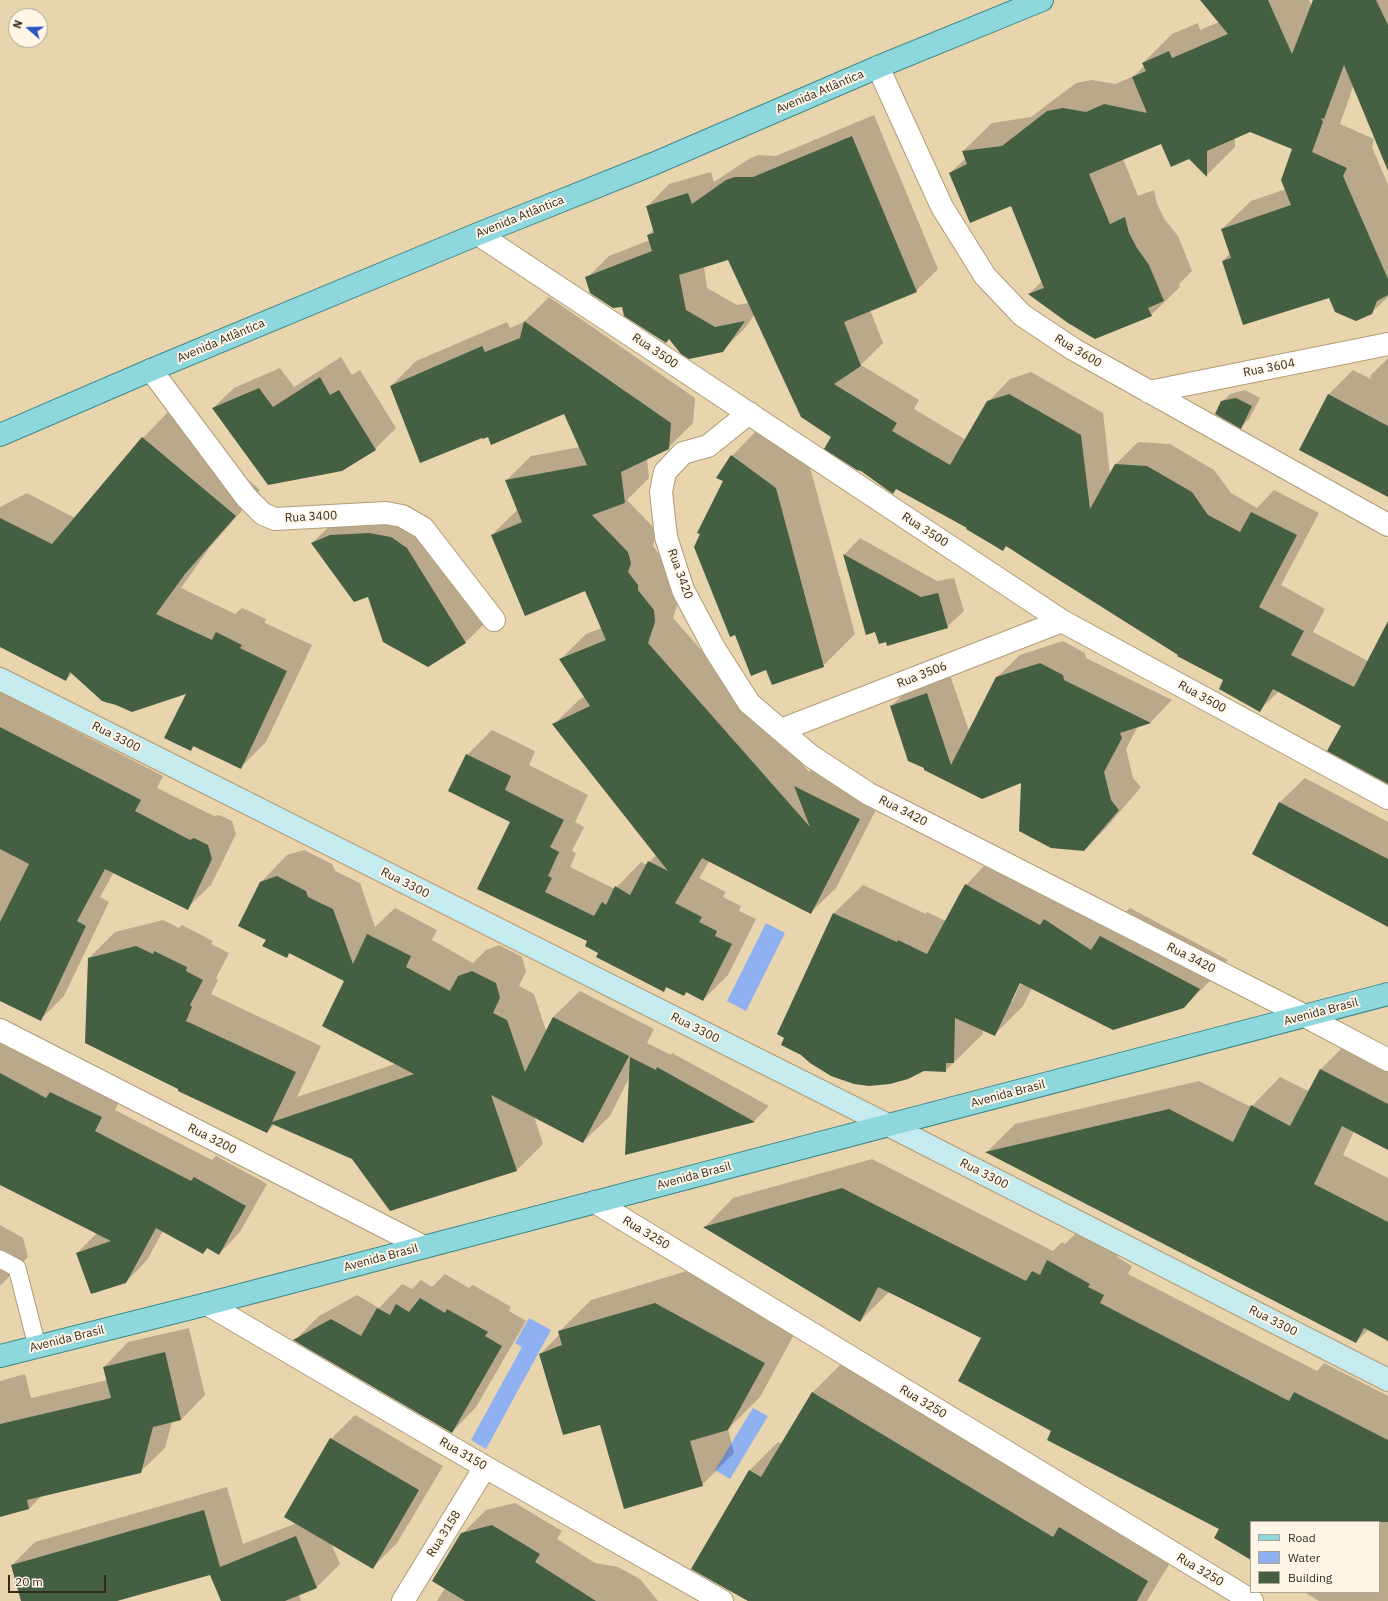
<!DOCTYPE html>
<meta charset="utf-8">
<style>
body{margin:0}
#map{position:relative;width:1388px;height:1601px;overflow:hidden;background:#e8d4ad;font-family:"IBM Plex Sans",sans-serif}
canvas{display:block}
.legend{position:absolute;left:1250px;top:1521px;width:130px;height:72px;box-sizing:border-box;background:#fff6e7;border:1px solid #ada596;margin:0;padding:5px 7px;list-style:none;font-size:12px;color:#332b1c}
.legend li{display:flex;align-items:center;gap:8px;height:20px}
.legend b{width:20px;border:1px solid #ada596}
.north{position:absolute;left:8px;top:8px;width:40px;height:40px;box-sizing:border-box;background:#fff6e7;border:1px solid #ada596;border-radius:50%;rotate:290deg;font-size:11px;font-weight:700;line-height:16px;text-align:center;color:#332b1c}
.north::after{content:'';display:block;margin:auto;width:14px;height:18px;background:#2457c5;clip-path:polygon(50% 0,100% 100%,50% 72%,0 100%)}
.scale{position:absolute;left:8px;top:1575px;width:98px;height:18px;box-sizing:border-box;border:2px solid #332b1c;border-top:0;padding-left:5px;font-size:12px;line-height:14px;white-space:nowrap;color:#332b1c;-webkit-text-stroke:3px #fff6e7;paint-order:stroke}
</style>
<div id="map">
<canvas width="1388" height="1601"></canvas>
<ul class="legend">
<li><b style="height:5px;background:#8ed7dd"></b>Road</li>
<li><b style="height:11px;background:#8fb1f2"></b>Water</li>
<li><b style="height:11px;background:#455f43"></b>Building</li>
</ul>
<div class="north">N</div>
<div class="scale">20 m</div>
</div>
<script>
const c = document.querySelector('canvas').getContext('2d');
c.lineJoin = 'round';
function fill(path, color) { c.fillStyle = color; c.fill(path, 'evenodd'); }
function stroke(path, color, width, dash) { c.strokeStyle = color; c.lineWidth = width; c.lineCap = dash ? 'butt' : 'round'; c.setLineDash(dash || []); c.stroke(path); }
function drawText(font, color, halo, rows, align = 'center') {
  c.font = font + ' "IBM Plex Sans",sans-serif'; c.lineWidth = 4; c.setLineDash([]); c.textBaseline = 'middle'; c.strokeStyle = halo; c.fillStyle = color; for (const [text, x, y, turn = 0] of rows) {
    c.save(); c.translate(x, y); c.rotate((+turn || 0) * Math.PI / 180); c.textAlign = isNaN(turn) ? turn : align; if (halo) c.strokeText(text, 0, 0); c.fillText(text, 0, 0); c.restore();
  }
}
fill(new Path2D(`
 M 766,923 L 785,933 L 746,1011 L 727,1001 Z
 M 529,1318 L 551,1330 L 486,1449 L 471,1440 L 522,1347 L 515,1343 Z
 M 753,1408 L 768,1416 L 730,1479 L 715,1470 Z`), '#8fb1f2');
fill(new Path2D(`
 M 1211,0 L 1309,0 L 1312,6 L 1314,0 L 1388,0 L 1388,139 L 1354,86 L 1351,91 L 1351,93 L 1340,124 L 1374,139 L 1372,147 L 1388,185 L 1388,297 L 1371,313 L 1330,297 L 1223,261 L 1230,253 L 1222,229 L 1251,201 L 1286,189 L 1293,148 L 1250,131 L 1235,138 L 1235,147 L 1207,175 L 1189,158 L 1162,143 L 1123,159 L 1138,196 L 1154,190 L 1157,204 L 1165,220 L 1178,236 L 1192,271 L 1179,284 L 1180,287 L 1151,315 L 1029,294 L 1042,281 L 1011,205 L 950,173 L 966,158 L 963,151 L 992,123 L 1031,117 L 1076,83 L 1092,80 L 1115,84 L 1134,76 L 1144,66 L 1143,63 L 1172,34 L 1198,23 L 1200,30 L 1219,22 Z
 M 874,115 L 938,269 L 916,291 L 870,310 L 883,343 L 861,365 L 919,400 L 914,409 L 966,440 L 988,402 L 1010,379 L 1031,372 L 1103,413 L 1110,475 L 1116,464 L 1138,442 L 1170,444 L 1214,470 L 1231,493 L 1257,508 L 1274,490 L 1319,513 L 1281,585 L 1325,609 L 1313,632 L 1368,661 L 1388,623 L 1388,783 L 1343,725 L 1279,691 L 1260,710 L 1225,680 L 1179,655 L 1007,545 L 1002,550 L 968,527 L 897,488 L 893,493 L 832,437 L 755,314 L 745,328 L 722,351 L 670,338 L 623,306 L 587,278 L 609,256 L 650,240 L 648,235 L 654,229 L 647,207 L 669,184 L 711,172 L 714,182 L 749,159 L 758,155 L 776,156 ZM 729,258 L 749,303 L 737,305 L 707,288 L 704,266 Z
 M 549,297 L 695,398 L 693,423 L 668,448 L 647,458 L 649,478 L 627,500 L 653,527 L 655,537 L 653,546 L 663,560 L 662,565 L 678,585 L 680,596 L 673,618 L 809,772 L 820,761 L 884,794 L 836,888 L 811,912 L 710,860 L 699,878 L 726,892 L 723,897 L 741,906 L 739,911 L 756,919 L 728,975 L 703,1000 L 687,992 L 684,995 L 667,987 L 664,991 L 599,952 L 588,941 L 479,889 L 512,822 L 467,755 L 492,730 L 535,751 L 529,765 L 588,795 L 575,822 L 584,827 L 572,851 L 576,853 L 570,867 L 615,889 L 641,862 L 647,865 L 656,855 L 554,724 L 579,700 L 585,696 L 561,659 L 586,634 L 602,628 L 585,590 L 492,535 L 517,510 L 507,480 L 531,456 L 580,447 L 564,413 L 489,435 L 391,386 L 416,361 L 507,322 L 510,328 L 524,322 Z
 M 341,357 L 352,375 L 360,370 L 396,428 L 375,449 L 213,408 L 234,388 L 280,368 L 294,387 Z
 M 1388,358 L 1388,496 L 1300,449 L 1329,394 L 1353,370 L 1371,379 L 1370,376 Z
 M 1245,390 L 1260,398 L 1249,419 L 1241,427 L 1222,402 L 1230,394 Z
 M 168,412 L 260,490 L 210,547 L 181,588 L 235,614 L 242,608 L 266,619 L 265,623 L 312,645 L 266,742 L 241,767 L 195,745 L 191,750 L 188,692 L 117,704 L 107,703 L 103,700 L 72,673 L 66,680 L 0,646 L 0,507 L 27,493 L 75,518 L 143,438 Z
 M 763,424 L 807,456 L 855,634 L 823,666 L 724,481 L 732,456 Z
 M 413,516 L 488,620 L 466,642 L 428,666 L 368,595 L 312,543 L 334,522 Z
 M 860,538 L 937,581 L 954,578 L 964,611 L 947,627 L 887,641 L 876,631 L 867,633 L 844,555 Z
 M 1063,641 L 1085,653 L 1086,658 L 1172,700 L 1151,722 L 1138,726 L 1126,749 L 1133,778 L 1141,787 L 1106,828 L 1084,850 L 1022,782 L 925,767 L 891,706 L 914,684 L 949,672 L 969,731 L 997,677 L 1020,655 Z
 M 0,692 L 163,776 L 157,788 L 214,816 L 219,815 L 232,821 L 236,834 L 211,885 L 187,908 L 114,872 L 100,897 L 109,902 L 64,996 L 40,1020 L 0,1000 Z
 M 1305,778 L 1388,822 L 1388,926 L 1253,854 L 1280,802 Z
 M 304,850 L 332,864 L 335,871 L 360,883 L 375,927 L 395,908 L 437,930 L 432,940 L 473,963 L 486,950 L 499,945 L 522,957 L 526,971 L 519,986 L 534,994 L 546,1031 L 553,1017 L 580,991 L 654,1029 L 647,1043 L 671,1055 L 672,1053 L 769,1106 L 754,1121 L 626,1154 L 630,1076 L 610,1116 L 583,1142 L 534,1116 L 543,1144 L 517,1170 L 353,1159 L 275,1124 L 267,1132 L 180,1089 L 89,958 L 115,932 L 163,920 L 179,928 L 182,925 L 213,941 L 211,944 L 229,953 L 216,978 L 218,980 L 211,994 L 321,1046 L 297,1097 L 395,1064 L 346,980 L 290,953 L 287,957 L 267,939 L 261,882 L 287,855 Z
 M 994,856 L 1118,920 L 1130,908 L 1228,960 L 1213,978 L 1184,1007 L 1032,988 L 1023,1006 L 994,1035 L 983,1029 L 983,1034 L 945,1071 L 786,1037 L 778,1033 L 834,913 L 863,885 L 926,914 L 927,912 L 946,921 L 966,885 ZM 1021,978 L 1023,979 L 1012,1002 L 1009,1002 Z
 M 1350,1040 L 1388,1060 L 1388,1148 L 1354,1131 L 1343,1155 L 1388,1178 L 1388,1340 L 1368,1330 L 1356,1342 L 987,1152 L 1015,1124 L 1199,1081 L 1251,1107 L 1280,1077 L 1308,1091 L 1321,1069 Z
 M 0,1042 L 122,1096 L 115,1110 L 212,1160 L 216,1156 L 267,1184 L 240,1232 L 219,1254 L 208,1248 L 203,1253 L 163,1231 L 147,1260 L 126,1282 L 77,1253 L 97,1233 L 0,1184 Z
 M 872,1159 L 1053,1251 L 1062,1242 L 1065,1244 L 1077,1232 L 1119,1254 L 1117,1257 L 1132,1266 L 1128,1274 L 1317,1371 L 1324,1363 L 1388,1396 L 1388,1601 L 1319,1601 L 1304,1592 L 1379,1592 L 1379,1522 L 1251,1522 L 1251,1559 L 1220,1528 L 1052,1431 L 983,1338 L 890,1291 L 860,1321 L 705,1227 L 733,1198 Z
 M 0,1225 L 23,1238 L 28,1257 L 0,1286 Z
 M 687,1271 L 796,1331 L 760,1397 L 728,1429 L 734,1453 L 702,1485 L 600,1423 L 540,1354 L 560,1334 L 559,1332 L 591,1300 Z
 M 445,1274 L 469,1288 L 473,1285 L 499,1300 L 511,1307 L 509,1311 L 526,1321 L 476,1407 L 452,1432 L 295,1340 L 319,1316 L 357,1295 L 379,1308 L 402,1284 L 412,1289 L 421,1280 L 432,1287 Z
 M 189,1328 L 205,1395 L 181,1420 L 172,1422 L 165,1448 L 140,1472 L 42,1495 L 29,1509 L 0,1516 L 0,1381 L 25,1374 L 31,1398 L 107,1380 L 104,1367 L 128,1342 Z
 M 841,1364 L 1080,1508 L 1176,1553 L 1147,1601 L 750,1601 L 693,1569 L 750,1470 L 778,1442 L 782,1444 L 812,1393 Z
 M 355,1415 L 443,1466 L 397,1543 L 373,1567 L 331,1543 L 340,1564 L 317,1587 L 299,1595 L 301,1601 L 222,1601 L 211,1573 L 114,1601 L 22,1601 L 12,1565 L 35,1542 L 227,1487 L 243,1544 L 297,1523 L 331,1439 Z
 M 515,1503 L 562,1531 L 557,1539 L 595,1563 L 618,1567 L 640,1579 L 658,1601 L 437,1601 L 445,1588 L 462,1534 L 486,1510 Z`), '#0003');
fill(new Path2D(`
 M 1200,0 L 1268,0 L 1292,54 L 1313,0 L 1376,0 L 1388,25 L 1388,171 L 1344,65 L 1324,119 L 1321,118 L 1323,122 L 1312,152 L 1347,168 L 1343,176 L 1388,279 L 1388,295 L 1377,301 L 1372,314 L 1356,321 L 1335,312 L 1329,298 L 1243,325 L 1222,261 L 1231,258 L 1221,229 L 1291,205 L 1281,180 L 1292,149 L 1250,132 L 1207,151 L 1207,177 L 1189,159 L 1171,167 L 1161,144 L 1089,174 L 1110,224 L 1125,217 L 1129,233 L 1137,248 L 1149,265 L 1164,301 L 1148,308 L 1152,316 L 1095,339 L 1068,323 L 1028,294 L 1044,288 L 1011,206 L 970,223 L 949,173 L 967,164 L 962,151 L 1002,146 L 1047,111 L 1063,108 L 1086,112 L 1104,104 L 1147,113 L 1132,77 L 1146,71 L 1142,63 L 1169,51 L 1172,58 L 1228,34 Z
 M 852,136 L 917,292 L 844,322 L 861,366 L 834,384 L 897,423 L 892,431 L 950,465 L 987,401 L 1009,394 L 1081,435 L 1090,509 L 1115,464 L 1147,466 L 1192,492 L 1208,515 L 1240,532 L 1251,512 L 1297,535 L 1259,607 L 1304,631 L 1291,655 L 1354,687 L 1388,621 L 1388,784 L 1327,751 L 1341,726 L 1273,689 L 1260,712 L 1219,689 L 1223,680 L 1177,656 L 1178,655 L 1051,575 L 1006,546 L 1003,551 L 966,529 L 967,528 L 896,489 L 893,494 L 861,471 L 857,470 L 824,449 L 831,437 L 801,417 L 728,260 L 679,275 L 686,310 L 715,327 L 745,321 L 723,352 L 689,359 L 681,354 L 669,339 L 666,343 L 624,316 L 622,307 L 613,308 L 590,293 L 585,277 L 652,251 L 647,235 L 654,233 L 646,206 L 688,193 L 692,204 L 726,180 L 735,177 L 753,177 Z
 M 524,321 L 671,423 L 669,449 L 621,472 L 625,503 L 592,515 L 628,552 L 631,563 L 628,572 L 638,585 L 638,590 L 654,610 L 655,622 L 648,643 L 810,827 L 794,786 L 860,819 L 811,914 L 702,858 L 675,903 L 702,917 L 699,922 L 717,931 L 715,936 L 732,944 L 703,1001 L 686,992 L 684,996 L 666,987 L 664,992 L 596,957 L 598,953 L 585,946 L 587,941 L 477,889 L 510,822 L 448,791 L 466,754 L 511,776 L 505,790 L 564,820 L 550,847 L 559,852 L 548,876 L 552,878 L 545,892 L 594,916 L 602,902 L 606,905 L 615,886 L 630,895 L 648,861 L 668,871 L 552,724 L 590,706 L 559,659 L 606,640 L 585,591 L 525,616 L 491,535 L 522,522 L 505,480 L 587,465 L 564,414 L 491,445 L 488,437 L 483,439 L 482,438 L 420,463 L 390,386 L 482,346 L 485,352 L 520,338 Z
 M 320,377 L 330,395 L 339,390 L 376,450 L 342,471 L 268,485 L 212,408 L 259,388 L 273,407 Z
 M 1328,394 L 1388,426 L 1388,497 L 1299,450 Z
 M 1236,398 L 1252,406 L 1241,429 L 1215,414 L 1221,401 Z
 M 142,437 L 236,516 L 185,574 L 156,614 L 212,640 L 216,632 L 242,645 L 240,648 L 287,671 L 241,769 L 193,746 L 191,751 L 164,738 L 186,694 L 132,712 L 116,705 L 102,701 L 70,672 L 66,681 L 0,647 L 0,518 L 52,544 Z
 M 731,455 L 776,488 L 824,667 L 772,685 L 766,670 L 751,676 L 735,635 L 730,637 L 694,547 L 700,534 L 697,533 L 723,481 L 716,478 Z
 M 369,533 L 391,537 L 407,548 L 466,643 L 428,667 L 383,642 L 368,597 L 354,602 L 311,543 L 330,535 Z
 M 843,554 L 921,597 L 938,593 L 948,628 L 887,646 L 886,642 L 879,644 L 875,632 L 866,635 Z
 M 1040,663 L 1063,675 L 1064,680 L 1151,723 L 1120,733 L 1122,738 L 1104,772 L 1111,800 L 1119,810 L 1084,851 L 1051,848 L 1019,831 L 1021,783 L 982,799 L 924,770 L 924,768 L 908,761 L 890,706 L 927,693 L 951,765 L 996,677 Z
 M 0,727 L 141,800 L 135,811 L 190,840 L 194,838 L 208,845 L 212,859 L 188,910 L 105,869 L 77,921 L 86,926 L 41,1021 L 0,1001 L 0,922 L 29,864 L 0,849 Z
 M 1279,802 L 1388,859 L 1388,927 L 1252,854 Z
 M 277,876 L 306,891 L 308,897 L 333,909 L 353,964 L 367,934 L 411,956 L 406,967 L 450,991 L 458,976 L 472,971 L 496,983 L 500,998 L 493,1013 L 507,1020 L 525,1072 L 553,1017 L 629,1056 L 583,1143 L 491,1095 L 517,1171 L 390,1211 L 352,1159 L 272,1124 L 267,1133 L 178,1091 L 178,1089 L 85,1043 L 88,958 L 136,946 L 153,954 L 154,951 L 187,967 L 186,971 L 203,980 L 190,1005 L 192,1007 L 186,1021 L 296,1072 L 272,1122 L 414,1074 L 322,1026 L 344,981 L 289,953 L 287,958 L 262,946 L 266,940 L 238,926 L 260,882 Z
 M 965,884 L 1040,925 L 1044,919 L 1091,950 L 1100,936 L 1200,989 L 1184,1008 L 1113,1030 L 1020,983 L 995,1036 L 955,1018 L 954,1063 L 946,1063 L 946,1072 L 924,1071 L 908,1079 L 890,1084 L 869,1086 L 854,1084 L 831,1076 L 810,1063 L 801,1055 L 781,1045 L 784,1038 L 777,1034 L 833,913 L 897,942 L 898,940 L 927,954 Z
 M 630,1057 L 656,1070 L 657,1067 L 755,1122 L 625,1155 Z
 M 1320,1069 L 1388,1104 L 1388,1150 L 1342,1126 L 1314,1184 L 1388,1222 L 1388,1341 L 1364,1328 L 1356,1343 L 985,1152 L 1169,1109 L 1233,1142 L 1251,1105 L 1290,1126 Z
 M 0,1073 L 46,1098 L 50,1092 L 102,1117 L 95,1131 L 191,1181 L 194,1177 L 246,1206 L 219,1255 L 207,1248 L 203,1254 L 156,1228 L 126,1283 L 91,1294 L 76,1253 L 111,1241 L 0,1185 Z
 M 842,1188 L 1026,1281 L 1032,1271 L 1040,1275 L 1047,1260 L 1090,1284 L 1088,1287 L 1104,1295 L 1100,1303 L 1289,1401 L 1294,1392 L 1388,1440 L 1388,1522 L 1251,1522 L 1251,1560 L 1214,1538 L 1219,1529 L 1047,1440 L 1051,1431 L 958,1381 L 981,1338 L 878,1287 L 860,1322 L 703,1227 Z
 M 420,1298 L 445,1313 L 447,1309 L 474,1324 L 488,1332 L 485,1336 L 502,1346 L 452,1433 L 293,1340 L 331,1319 L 361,1336 L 377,1308 L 390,1315 L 396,1304 L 409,1312 Z
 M 655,1303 L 765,1363 L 728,1430 L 690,1441 L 703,1486 L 624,1509 L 600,1425 L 563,1435 L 539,1354 L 562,1345 L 558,1331 Z
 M 165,1352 L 181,1420 L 153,1427 L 141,1473 L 27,1500 L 29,1509 L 0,1517 L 0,1424 L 111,1398 L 103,1367 Z
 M 812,1392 L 1053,1537 L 1059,1527 L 1148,1581 L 1137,1601 L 748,1601 L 691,1569 L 749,1470 L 761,1477 Z
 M 330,1438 L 419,1490 L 373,1569 L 284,1517 Z
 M 204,1510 L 220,1567 L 296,1536 L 317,1588 L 285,1601 L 221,1601 L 210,1575 L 117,1601 L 21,1601 L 11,1565 Z
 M 492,1525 L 540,1554 L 535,1562 L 596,1601 L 465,1601 L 432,1581 L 461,1533 Z`), '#455f43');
const lane = new Path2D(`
 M 0,1259 L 17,1268 L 37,1346`);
const street = new Path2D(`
 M 878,67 L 942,207 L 985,276 L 1022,315 L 1073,349 L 1388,525
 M 478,234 L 1062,621 L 1388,798
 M 151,370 L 246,497 L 263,514 L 275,519 L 386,513 L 402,516 L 423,528 L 494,620
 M 1149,392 L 1388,344
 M 749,413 L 708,446 L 683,453 L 665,472 L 661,492 L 666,537 L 683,590 L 714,648 L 749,703 L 811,756 L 869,794 L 1305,1016 L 1388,1060
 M 781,730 L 1062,621
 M 0,1030 L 424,1247
 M 595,1202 L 1252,1601
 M 207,1304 L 485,1467 L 722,1601
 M 403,1601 L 485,1467`);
const secondary = new Path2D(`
 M 0,679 L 888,1125 L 1388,1380`);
const primary = new Path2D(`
 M 0,435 L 151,370 L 478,234 L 653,164 L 878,67 L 1042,0
 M 0,1356 L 207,1304 L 1388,994`);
stroke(lane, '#b09c78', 19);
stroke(street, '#b09c78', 24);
stroke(secondary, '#b09c78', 24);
stroke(primary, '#3d8a8a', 24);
stroke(lane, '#fff', 17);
stroke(street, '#fff', 22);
stroke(secondary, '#c6ebee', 22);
stroke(primary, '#8ed7dd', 22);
drawText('12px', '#332b1c', '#fff6e7', [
 ["Avenida Atlântica",820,92,-23],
 ["Avenida Atlântica",520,217,-22],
 ["Avenida Atlântica",221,341,-23],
 ["Rua 3500",655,351,34],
 ["Rua 3600",1078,351,31],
 ["Rua 3604",1269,368,-11],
 ["Rua 3400",311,517,-3],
 ["Rua 3500",925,530,33],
 ["Rua 3420",680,574,70],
 ["Rua 3506",922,675,-21],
 ["Rua 3500",1202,697,29],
 ["Rua 3300",116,737,27],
 ["Rua 3420",903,811,27],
 ["Rua 3300",405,883,27],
 ["Rua 3420",1191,958,27],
 ["Avenida Brasil",1321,1012,-15],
 ["Rua 3300",695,1028,27],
 ["Avenida Brasil",1008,1094,-15],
 ["Rua 3200",212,1139,27],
 ["Rua 3300",984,1174,27],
 ["Avenida Brasil",694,1176,-15],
 ["Rua 3250",646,1233,31],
 ["Avenida Brasil",381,1258,-15],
 ["Rua 3300",1273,1321,27],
 ["Avenida Brasil",67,1339,-14],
 ["Rua 3250",923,1402,31],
 ["Rua 3150",463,1454,30],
 ["Rua 3158",444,1534,-58],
 ["Rua 3250",1200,1570,31]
]);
</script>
